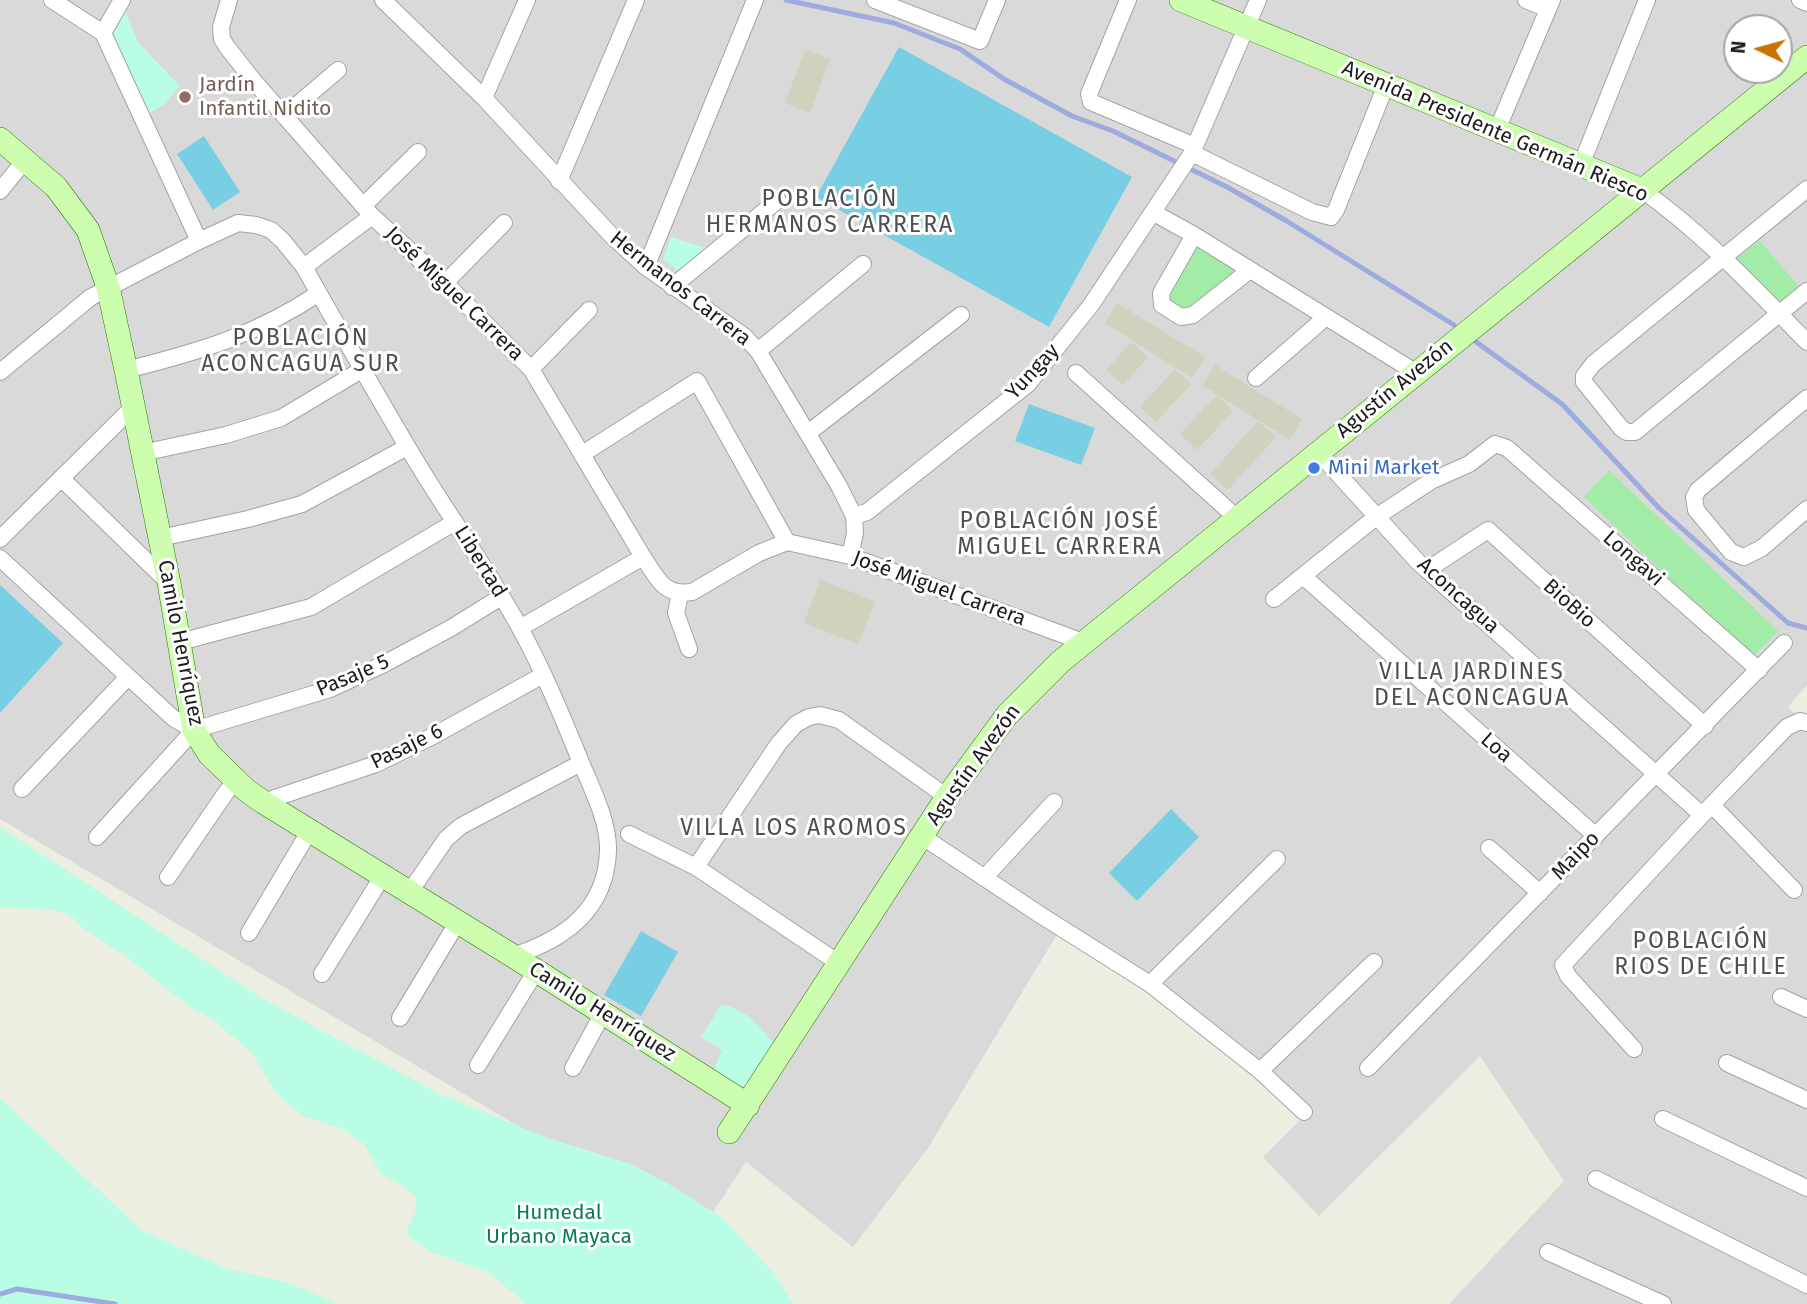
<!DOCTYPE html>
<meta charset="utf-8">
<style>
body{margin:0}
#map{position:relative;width:1807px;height:1304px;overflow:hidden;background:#ebeee0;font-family:"Fira Sans",sans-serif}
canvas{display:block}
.north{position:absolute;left:1723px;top:14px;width:70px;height:70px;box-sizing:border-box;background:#fff;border:2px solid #a4a4a4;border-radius:50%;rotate:275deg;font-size:19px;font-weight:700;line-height:28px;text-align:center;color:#1c1c1c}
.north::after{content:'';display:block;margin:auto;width:24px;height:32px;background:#c87200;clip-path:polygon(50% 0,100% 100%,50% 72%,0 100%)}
</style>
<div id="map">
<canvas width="1807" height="1304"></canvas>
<div class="north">N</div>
</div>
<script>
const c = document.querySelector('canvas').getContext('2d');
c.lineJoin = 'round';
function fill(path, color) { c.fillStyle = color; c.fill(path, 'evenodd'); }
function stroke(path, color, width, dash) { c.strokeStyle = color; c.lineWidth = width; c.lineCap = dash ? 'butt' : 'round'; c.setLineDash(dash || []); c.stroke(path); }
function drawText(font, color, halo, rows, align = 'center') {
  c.font = font + ' "Fira Sans",sans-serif'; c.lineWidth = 6; c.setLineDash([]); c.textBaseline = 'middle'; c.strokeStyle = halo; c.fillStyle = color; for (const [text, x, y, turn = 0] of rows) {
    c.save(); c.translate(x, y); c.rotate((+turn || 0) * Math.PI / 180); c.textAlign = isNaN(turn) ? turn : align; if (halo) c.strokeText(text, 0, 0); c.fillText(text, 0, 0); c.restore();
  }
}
fill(new Path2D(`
 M 0,0 L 1807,0 L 1807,685 L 1788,707 L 1807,725 L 1807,1304 L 1449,1304 L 1564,1181 L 1480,1056 L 1319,1216 L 1263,1157 L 1310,1110 L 1064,923 L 928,1148 L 853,1247 L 746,1162 L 705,1224 L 557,1149 L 0,819 ZM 1737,28 L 1779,28 L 1779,70 L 1737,70 Z`), '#dad9d9');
fill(new Path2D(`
 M 1760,241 L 1801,289 L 1782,304 L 1736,259 Z
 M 1193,245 L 1238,272 L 1187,313 L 1166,300 Z
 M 1609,470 L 1778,631 L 1753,657 L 1584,497 Z`), '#a2eca8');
fill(new Path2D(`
 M 125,9 L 137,41 L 180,86 L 163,105 L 150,113 L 111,33 Z
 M 671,237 L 708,249 L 680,273 L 663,259 Z
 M 0,827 L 263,999 L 442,1095 L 548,1138 L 631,1164 L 669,1184 L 724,1219 L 776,1276 L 793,1304 L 526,1304 L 490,1273 L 431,1252 L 409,1237 L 407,1228 L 416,1211 L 416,1197 L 402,1185 L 382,1175 L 364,1144 L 343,1129 L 303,1116 L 277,1094 L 252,1053 L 215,1021 L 189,1006 L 124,955 L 87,931 L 69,915 L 49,909 L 0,908 Z
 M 721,1005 C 744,1007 761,1028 775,1045 L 747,1085 C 735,1091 723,1080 712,1074 L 722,1050 L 701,1037 Z
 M 0,1098 L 141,1230 L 225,1268 L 290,1283 L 337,1304 L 0,1304 Z`), '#b9fde5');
fill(new Path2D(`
 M 899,47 L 1132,177 L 1049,327 L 816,197 Z
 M 204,136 L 240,192 L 213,210 L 177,154 Z
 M 1029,404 L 1095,428 L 1081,465 L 1015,441 Z
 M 0,585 L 63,643 L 0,713 Z
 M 1171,809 L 1199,837 L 1137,901 L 1109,873 Z
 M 641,931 L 678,952 L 641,1016 L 604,995 Z`), '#78cfe3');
stroke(new Path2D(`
 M 786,0 L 894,23 L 960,49 L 1004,79 L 1072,116 L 1113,131 L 1227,187 L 1285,220 L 1454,325
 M 1472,339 L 1562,404 L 1659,508 L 1788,623 L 1807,628
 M 0,1294 L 17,1289 L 115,1304`), '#9dabdf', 5);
fill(new Path2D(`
 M 805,50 L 830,59 L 810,113 L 785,103 Z
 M 1117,303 L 1205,357 L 1192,378 L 1105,323 Z
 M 1131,342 L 1148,357 L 1123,385 L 1106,370 Z
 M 1215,365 L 1302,419 L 1290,440 L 1202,385 Z
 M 1175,369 L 1191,384 L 1156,422 L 1140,407 Z
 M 1217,395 L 1233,411 L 1197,450 L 1180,434 Z
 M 1258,421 L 1276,437 L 1228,490 L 1210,474 Z
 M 820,580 L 875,601 L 858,644 L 804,623 Z`), '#d1d1be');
const street = new Path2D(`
 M 52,0 L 103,33 L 199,241
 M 229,0 L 221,27 L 222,39 L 227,47 L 253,80 L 372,216 L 445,283 L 531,369 L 643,557 C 658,579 663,596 692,592 L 759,553 L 787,542 L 850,556 L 1083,642
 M 383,0 L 484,98 L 611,235 L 646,267 L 744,336 L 758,351 L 839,486 L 854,516 L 855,533 L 850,556
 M 875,0 L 980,41 L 997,0
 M 1128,0 L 1089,94 L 1091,102 L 1195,146
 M 1526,0 L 1548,9
 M 1800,0 L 1807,3
 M 103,33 L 122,0
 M 484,98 L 527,0
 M 284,116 L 338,70
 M 1497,130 L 1552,0
 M 1192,153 L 1312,212 L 1331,217 L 1336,210 L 1386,85
 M 1581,165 L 1647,0
 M 559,181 L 636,0
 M 1807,189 L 1593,364 L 1584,376 L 1584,382 L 1621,428 L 1627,432 L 1635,432 L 1807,291
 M 1642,190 C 1703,233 1755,289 1807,342
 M 0,191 L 26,159
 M 363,206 L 418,152
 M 1154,213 L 1194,235 L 1415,372
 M 1194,235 L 1161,293 L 1162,305 L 1181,317 L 1193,315 L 1250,270
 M 304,267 L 372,216
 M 646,267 L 755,0
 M 445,283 L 504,223
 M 672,287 L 778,200
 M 758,351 L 863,264
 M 531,369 L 589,310
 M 126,370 C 198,352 257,335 319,293
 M 0,372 L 91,297 L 199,241 L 238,223 L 256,225 L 271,230 L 283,241 L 304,267 C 338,327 372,387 407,446 C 443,508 487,567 521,630 C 544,672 562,716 580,760 C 591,787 609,821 608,851 C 606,910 565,939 513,956
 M 1076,373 L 1238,519
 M 1256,378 L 1326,317
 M 1807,398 L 1698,490 L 1694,497 L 1696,510 L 1731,552 L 1744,557 L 1762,548 L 1807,509
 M 808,433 L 961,315
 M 1318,452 L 1418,562 L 1702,815
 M 142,453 L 226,435 L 281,418 L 363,369
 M 584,453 L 697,381 L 787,542
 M 61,478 L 169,583
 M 854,516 L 867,512 L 1028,384 L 1091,305 L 1192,153 L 1258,0
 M 160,538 L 248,519 L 302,504 L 407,447
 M 0,539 L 133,407
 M 0,558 L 173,718 L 194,730
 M 1427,570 L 1488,530 L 1705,726
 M 1303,576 L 1596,836
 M 680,594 L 676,613 L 689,649
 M 1274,599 L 1376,517 L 1431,481 L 1469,464 L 1495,444 L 1507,448 L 1759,670
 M 520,628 L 643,557
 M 180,642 L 311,607 L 455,522
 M 22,789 L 127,678
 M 263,802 L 376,764 L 433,736 L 543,675
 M 1712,805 L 1794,890
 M 629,834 L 696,867 L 840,964
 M 97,837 L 194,730 L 330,689 L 384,664 L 451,628 L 501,597
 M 923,837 L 1042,916 L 1150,984 L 1260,1071 L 1304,1112
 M 1489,848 L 1540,893
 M 696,867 L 779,743 L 796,724 L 809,717 L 820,715 L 839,720 L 947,797
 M 168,877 L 227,791 L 236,781
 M 984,878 L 1054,802
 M 409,893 L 446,839 L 461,826 L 581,763
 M 249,933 L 310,830
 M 322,974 L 382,877
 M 1150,984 L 1277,859
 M 1781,997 L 1807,1009
 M 400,1018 L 457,923
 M 1634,1049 L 1568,976 L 1563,965 L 1702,815 L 1787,727 L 1800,721 L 1807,723
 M 1727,1063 L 1807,1100
 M 478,1065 L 536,971
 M 573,1068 L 603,1013
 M 1368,1068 L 1784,643
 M 1260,1071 L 1374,962
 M 1663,1119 L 1807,1188
 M 1596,1179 L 1807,1285
 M 1548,1252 L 1663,1304`);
const secondary = new Path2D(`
 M 1181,0 L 1642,190
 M 0,139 L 56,187 L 88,230 L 108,287 L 126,370 L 169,583 L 194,730 L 209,754 L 246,790 L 263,802 L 513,956 L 748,1105
 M 729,1132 L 947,797 L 1007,715 L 1060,662 L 1807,57`);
stroke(street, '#a3a3a3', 18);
stroke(secondary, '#267600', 24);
stroke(street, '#fff', 16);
stroke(secondary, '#cdfdaf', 23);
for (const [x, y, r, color] of [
 [185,97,7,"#8d6e63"],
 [1314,468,7,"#3f7fe0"]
]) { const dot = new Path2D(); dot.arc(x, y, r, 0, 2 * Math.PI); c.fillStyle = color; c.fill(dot); stroke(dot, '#fff', 2.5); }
drawText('21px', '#785e54', '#fff', [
 ["Jardín",199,85],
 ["Infantil Nidito",199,109]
], 'left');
drawText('21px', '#1c1c1c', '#fff', [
 ["Avenida Presidente Germán Riesco",1495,132,23],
 ["Hermanos Carrera",680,289,38],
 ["José Miguel Carrera",454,294,44],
 ["Yungay",1033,372,-47],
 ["Agustín Avezón",1395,389,-39],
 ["Longavi",1633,559,41],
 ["Libertad",480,562,58],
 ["José Miguel Carrera",939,589,20],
 ["Aconcagua",1458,596,42],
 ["BioBio",1569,604,42],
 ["Camilo Henríquez",180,643,79],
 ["Pasaje 5",353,676,-23],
 ["Pasaje 6",407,747,-26],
 ["Loa",1496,748,41],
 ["Agustín Avezón",974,765,-54],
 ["Maipo",1576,856,-46],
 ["Camilo Henríquez",602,1012,32]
]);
drawText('21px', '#366cbe', '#fff', [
 ["Mini Market",1328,468]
], 'left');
drawText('21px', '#047f55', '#fff', [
 ["Humedal",559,1213],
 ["Urbano Mayaca",559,1237]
]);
c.letterSpacing = '2px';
drawText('23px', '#4f4f4f', '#fff', [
 ["POBLACIÓN",830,200],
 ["HERMANOS CARRERA",830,226],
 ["POBLACIÓN",301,339],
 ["ACONCAGUA SUR",301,365],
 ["POBLACIÓN JOSÉ",1060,522],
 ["MIGUEL CARRERA",1060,548],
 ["VILLA JARDINES",1472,673],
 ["DEL ACONCAGUA",1472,699],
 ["VILLA LOS AROMOS",794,829],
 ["POBLACIÓN",1701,942],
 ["RIOS DE CHILE",1701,968]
]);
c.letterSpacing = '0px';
</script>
